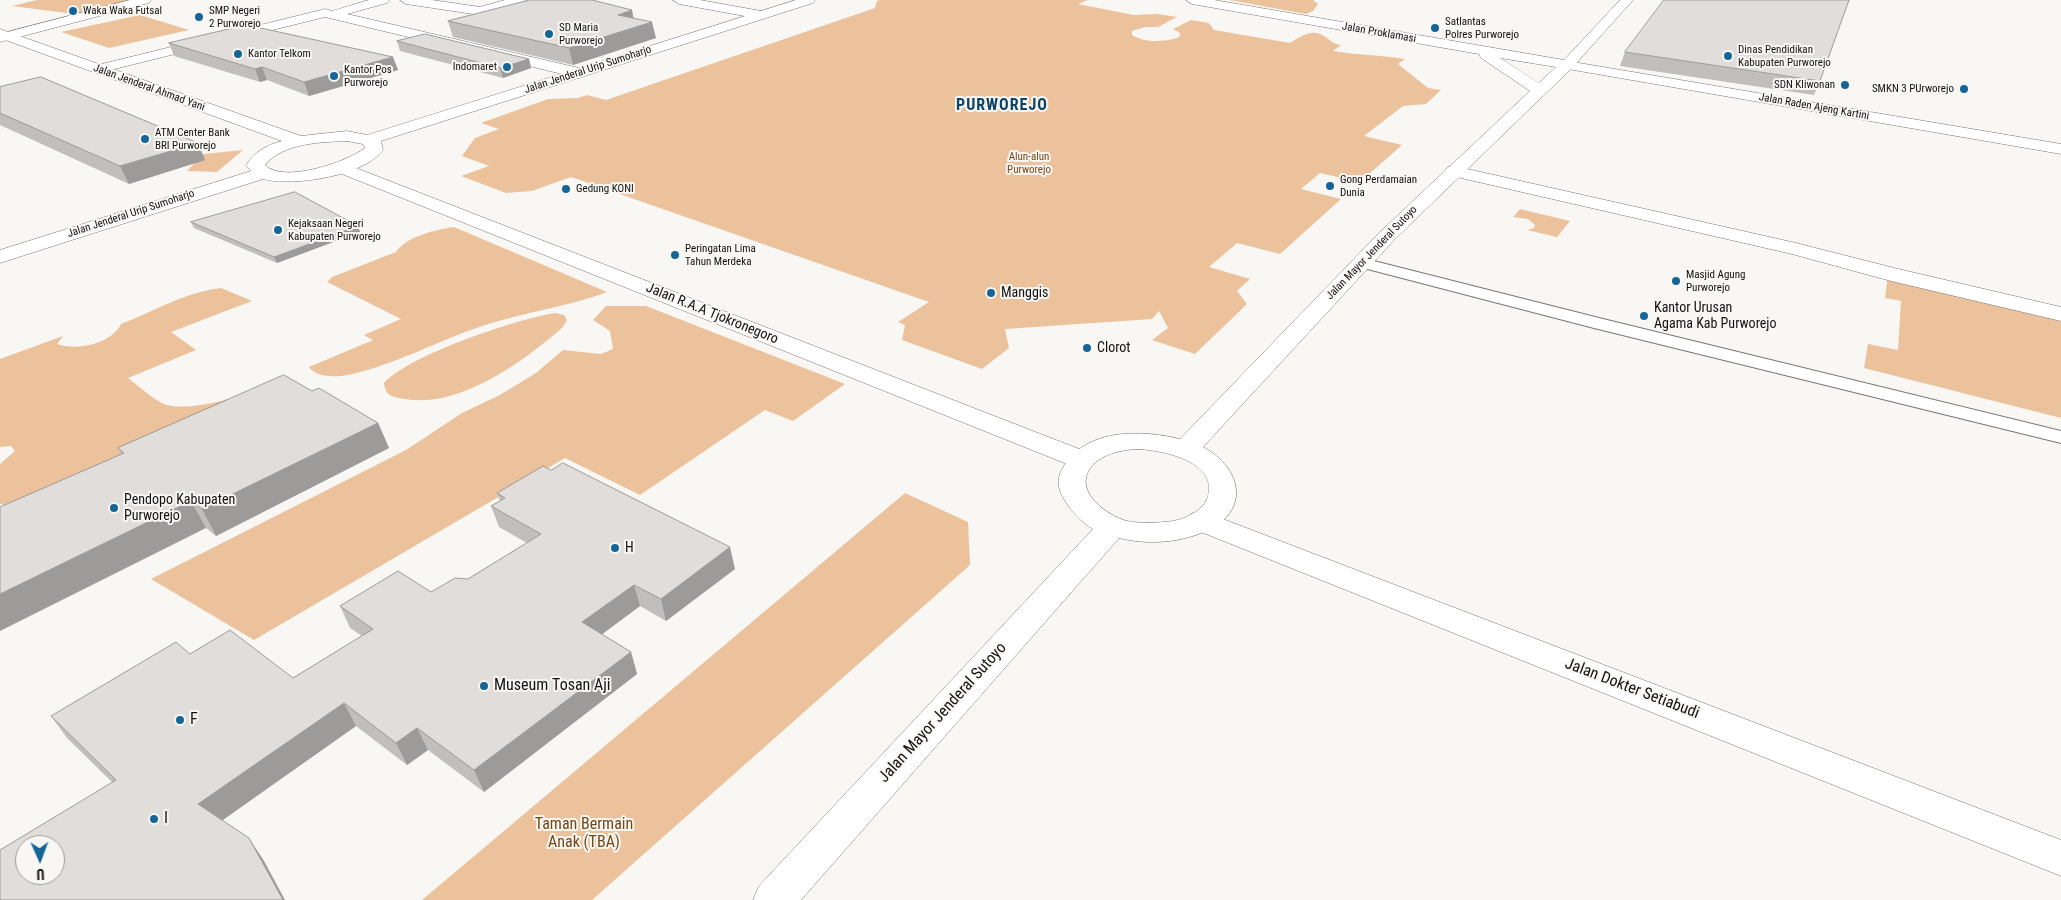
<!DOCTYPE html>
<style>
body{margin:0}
#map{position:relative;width:2061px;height:900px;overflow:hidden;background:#f9f7f4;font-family:"Roboto Condensed",sans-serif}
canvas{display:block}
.north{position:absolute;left:15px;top:835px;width:50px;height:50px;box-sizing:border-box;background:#f9f7f4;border:1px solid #9d9b99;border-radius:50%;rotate:178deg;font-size:14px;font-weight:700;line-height:20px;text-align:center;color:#121110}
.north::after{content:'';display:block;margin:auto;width:18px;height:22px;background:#166598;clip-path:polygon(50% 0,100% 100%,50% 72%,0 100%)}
</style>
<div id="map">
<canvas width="2061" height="900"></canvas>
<div class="north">U</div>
</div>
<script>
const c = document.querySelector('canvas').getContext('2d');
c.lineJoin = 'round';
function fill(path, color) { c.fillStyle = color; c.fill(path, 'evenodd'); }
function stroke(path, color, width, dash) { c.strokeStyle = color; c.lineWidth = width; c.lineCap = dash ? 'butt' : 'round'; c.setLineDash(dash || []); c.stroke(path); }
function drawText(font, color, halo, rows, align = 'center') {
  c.font = font + ' "Roboto Condensed",sans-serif'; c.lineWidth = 4; c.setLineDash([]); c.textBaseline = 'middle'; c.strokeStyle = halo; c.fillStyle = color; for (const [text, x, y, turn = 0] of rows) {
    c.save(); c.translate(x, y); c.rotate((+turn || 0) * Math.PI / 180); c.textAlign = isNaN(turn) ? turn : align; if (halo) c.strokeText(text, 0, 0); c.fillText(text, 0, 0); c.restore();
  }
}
fill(new Path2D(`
 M 37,0 L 139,0 L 82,15 L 12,6 Z
 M 880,0 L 1088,0 L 1078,4 L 1134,15 L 1157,14 L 1177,17 L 1158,27 L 1145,27 L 1132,31 L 1132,35 C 1145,43 1163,42 1177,38 L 1180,36 L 1180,33 L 1173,29 L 1191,20 L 1209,23 L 1214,30 L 1290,43 C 1300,37 1312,28 1324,36 C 1332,41 1331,43 1341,45 L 1333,51 C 1357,55 1381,55 1405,59 L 1398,64 L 1428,88 L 1441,90 L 1426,104 L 1403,106 L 1364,136 L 1402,145 L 1360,182 L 1320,173 L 1301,189 L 1341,199 L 1280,254 L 1237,243 L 1209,267 L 1250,279 L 1237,291 L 1247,304 L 1195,354 L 1152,340 L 1168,328 L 1159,311 L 1152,319 L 1005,329 L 1009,348 L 982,369 L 902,340 L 905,325 L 898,322 L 929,302 L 571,177 L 532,191 L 506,193 L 461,176 L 489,166 L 462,156 L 475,138 L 499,129 L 481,123 L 548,99 L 578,98 L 587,95 L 606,100 L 875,8 L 877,1 Z
 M 1229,0 L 1313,0 L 1318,4 L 1313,11 L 1306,14 Z
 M 140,15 L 189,30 L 109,48 L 61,32 Z
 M 243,150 L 217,172 L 187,171 L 203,154 Z
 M 1520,209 L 1570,221 L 1557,237 L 1527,230 L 1534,228 L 1535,225 L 1528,219 L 1513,217 Z
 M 454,227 L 607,292 C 567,307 525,312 485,325 C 439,340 395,365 348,375 C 337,377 316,378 309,367 L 373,340 L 364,335 L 401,319 L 327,282 L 332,277 L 396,252 C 407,236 435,230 454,227 Z
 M 1888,273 L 2061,312 L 2061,418 L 1864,368 L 1868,344 L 1898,350 L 1901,301 L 1885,298 Z
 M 221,288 L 252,301 L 171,332 L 196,350 L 128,378 C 139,386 150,397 162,403 C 183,414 237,397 260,391 L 13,507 L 0,504 L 0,464 L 15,451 L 11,446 L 0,447 L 0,359 L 63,336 L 57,344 C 77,351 111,344 121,324 C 155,311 185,292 221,288 Z
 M 606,306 L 646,306 L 845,384 L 793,421 L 765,410 L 640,495 L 565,458 L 254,640 L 151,579 L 406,450 L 462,413 L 500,395 L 536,373 L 563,350 L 601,354 L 613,349 L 610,331 L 593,320 Z
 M 555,313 L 564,315 L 567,320 L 563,327 C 524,361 459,409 405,399 C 393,397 385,396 384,383 C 409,355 517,319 555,313 Z
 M 905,493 L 968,522 L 970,565 L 592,900 L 422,900 Z`), '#ebc29b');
const pedestrian = new Path2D(`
 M 1362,258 L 1603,319 L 2061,431 L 2061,443 L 1594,328 L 1356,266 L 1354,263 L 1356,260 Z`);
const minor = new Path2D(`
 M 130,0 L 151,0 L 149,3 L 0,42 L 0,34 Z
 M 369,0 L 389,0 L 387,3 L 347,14 L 579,68 L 584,70 L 587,73 L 584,76 L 579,78 L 325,17 L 98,73 L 93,72 L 91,69 L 93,66 L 98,65 L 325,9 L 332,11 Z
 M 400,0 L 432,0 L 480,7 L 505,0 L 525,0 L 523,3 L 480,15 L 406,4 Z
 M 673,0 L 700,0 L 761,11 L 768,15 L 761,19 L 679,4 Z
 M 1454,166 L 1796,243 L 1894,268 L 2061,307 L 2061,321 L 1891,281 L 1792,254 L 1448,175 L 1445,171 L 1448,167 Z`);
const tertiary = new Path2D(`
 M 1567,61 L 2061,144 L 2061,154 L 1562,68 L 1560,65 L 1562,62 Z
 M 343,163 L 1092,454 L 1096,460 L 1092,466 L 1082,468 L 1072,466 L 337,172 L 334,168 L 337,164 Z
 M 1202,511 L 2061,840 L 2061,876 L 1191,528 L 1187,521 L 1191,514 Z`);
const secondary = new Path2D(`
 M 796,0 L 815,0 L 813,3 L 381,141 L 383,150 C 365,176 292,187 263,179 L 0,263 L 0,250 L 251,171 L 246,165 C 255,152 266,145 282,141 L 0,38 L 0,29 L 301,136 L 347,131 L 367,135 ZM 347,141 L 363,144 L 365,148 C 347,162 283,184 265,165 C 283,143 321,142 347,141 Z
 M 1186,0 L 1214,0 L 1564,60 L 1620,0 L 1633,0 L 1572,68 L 1394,240 L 1203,447 C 1242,468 1251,511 1206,531 C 1180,543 1147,545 1119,538 L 801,900 L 753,900 L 759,886 L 1093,529 C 1081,522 1071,511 1064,499 C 1056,486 1057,475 1066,463 C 1090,428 1143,430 1180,439 L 1380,232 L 1530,91 L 1481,58 L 1479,54 L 1192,4 ZM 1500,58 L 1556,67 L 1539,83 ZM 1137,449 C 1161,450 1221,461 1207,499 C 1202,511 1185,519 1173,521 C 1158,523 1142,524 1127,521 C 1108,516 1075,493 1089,470 C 1099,454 1121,450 1137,449 Z`);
stroke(pedestrian, '#797674', 2);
stroke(minor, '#797674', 1);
stroke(tertiary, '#797674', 1);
stroke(secondary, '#797674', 1);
fill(pedestrian, '#fff');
fill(minor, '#fff');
fill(tertiary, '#fff');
fill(secondary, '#fff');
fill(new Path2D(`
 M 634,18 L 656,38 L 573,65 L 453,37 L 448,21 Z
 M 397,41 L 529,59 L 531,68 L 503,78 L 400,51 Z
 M 169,43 L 393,57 L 398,70 L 309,96 L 267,80 L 260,82 L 174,56 Z
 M 1625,52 L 1820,81 L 1814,95 L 1620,66 Z
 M 0,87 L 198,143 L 205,160 L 129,184 L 0,125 Z
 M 191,222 L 358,226 L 360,232 L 277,263 L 194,228 Z
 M 312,391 L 378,423 L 389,448 L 216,536 L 206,528 L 121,454 L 118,448 Z
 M 497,493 L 735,569 L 666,621 L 640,606 L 602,634 L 631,652 L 637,674 L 484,792 L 428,750 L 407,765 L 356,726 L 222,820 L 264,861 L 112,782 L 67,738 L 51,716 L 190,654 L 293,678 L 362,636 L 350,628 L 340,606 L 431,592 L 468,579 L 527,543 L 499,527 L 491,506 L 500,501 Z`), '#c1bebc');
fill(new Path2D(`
 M 632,10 L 635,26 L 618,15 Z
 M 652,22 L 656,38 L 573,65 L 569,48 Z
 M 393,57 L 398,70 L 309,96 L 304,82 Z
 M 529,59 L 531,68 L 503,78 L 500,68 Z
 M 262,67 L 267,80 L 260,82 L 255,69 Z
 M 198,143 L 205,160 L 129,184 L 120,166 Z
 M 358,226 L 360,232 L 277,263 L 274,257 Z
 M 378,423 L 389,448 L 216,536 L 202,509 Z
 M 191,501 L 206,528 L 0,631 L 0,594 Z
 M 730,547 L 735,569 L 666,621 L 661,599 Z
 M 634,585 L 640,606 L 589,644 L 582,622 Z
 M 631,652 L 637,674 L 484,792 L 474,770 Z
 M 344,703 L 356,726 L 213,827 L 198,804 Z
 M 417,728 L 428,750 L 407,765 L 396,743 Z
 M 249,838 L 264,861 L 285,900 L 283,900 Z`), '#9d9b99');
const building = new Path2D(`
 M 530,0 L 592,0 L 632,10 L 618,15 L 652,22 L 569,48 L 448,21 Z
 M 1664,0 L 1849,0 L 1820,81 L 1625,52 Z
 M 247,25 L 393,57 L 304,82 L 262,67 L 255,69 L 169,43 Z
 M 425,34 L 529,59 L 500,68 L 397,41 Z
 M 41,77 L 198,143 L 120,166 L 0,113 L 0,87 Z
 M 295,192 L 358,226 L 274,257 L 191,222 Z
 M 284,375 L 312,391 L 319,388 L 378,423 L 202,509 L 191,501 L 0,594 L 0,507 L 124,453 L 118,448 Z
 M 563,463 L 730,547 L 661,599 L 634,585 L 582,622 L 631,652 L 474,770 L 417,728 L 396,743 L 344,703 L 198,804 L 249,838 L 283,900 L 0,900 L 0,850 L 116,780 L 51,716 L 176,642 L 190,654 L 230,630 L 293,678 L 373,629 L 340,606 L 398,571 L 431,592 L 455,578 L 468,579 L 541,534 L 491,506 L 505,498 L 497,493 L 543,466 L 551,470 ZM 25,845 L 55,845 L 55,875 L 25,875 Z`);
fill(building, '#e0dddb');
stroke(building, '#9d9b99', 1);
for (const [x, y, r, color] of [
 [73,11,5,"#166598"],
 [199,17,5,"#166598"],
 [1435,28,5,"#166598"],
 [549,34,5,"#166598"],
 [238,54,5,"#166598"],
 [1728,56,5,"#166598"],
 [507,67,5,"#166598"],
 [334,76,5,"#166598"],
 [1845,85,5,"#166598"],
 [1964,89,5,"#166598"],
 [145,139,5,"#166598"],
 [1330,186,5,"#166598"],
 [566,189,5,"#166598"],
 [278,230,5,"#166598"],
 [675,255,5,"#166598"],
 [1676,281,5,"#166598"],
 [991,293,5,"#166598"],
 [1644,316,5,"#166598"],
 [1087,348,5,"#166598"],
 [114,508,5,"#166598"],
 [615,548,5,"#166598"],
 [484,686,5,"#166598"],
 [180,720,5,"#166598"],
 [154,819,5,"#166598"]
]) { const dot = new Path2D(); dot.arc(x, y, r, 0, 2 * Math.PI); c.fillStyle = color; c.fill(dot); stroke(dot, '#f9f7f4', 2); }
drawText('11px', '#121110', '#f9f7f4', [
 ["Waka Waka Futsal",83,11],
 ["SMP Negeri",209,11],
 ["2 Purworejo",209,24],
 ["Satlantas",1445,22],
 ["Polres Purworejo",1445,35],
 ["SD Maria",559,28],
 ["Purworejo",559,41],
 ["Dinas Pendidikan",1738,50],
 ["Kabupaten Purworejo",1738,63],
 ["Kantor Telkom",248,54],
 ["Indomaret",497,67,"right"],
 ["Kantor Pos",344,70],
 ["Purworejo",344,83],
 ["SDN Kliwonan",1835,85,"right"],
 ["SMKN 3 PUrworejo",1954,89,"right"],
 ["ATM Center Bank",155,133],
 ["BRI Purworejo",155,146],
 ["Gong Perdamaian",1340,180],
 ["Dunia",1340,193],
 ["Gedung KONI",576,189],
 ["Kejaksaan Negeri",288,224],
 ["Kabupaten Purworejo",288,237],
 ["Peringatan Lima",685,249],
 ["Tahun Merdeka",685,262],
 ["Masjid Agung",1686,275],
 ["Purworejo",1686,288]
], 'left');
drawText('11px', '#121110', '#f9f7f4', [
 ["Jalan Proklamasi",1379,33,10],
 ["Jalan Jenderal Urip Sumoharjo",588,70,-18],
 ["Jalan Jenderal Ahmad Yani",149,88,20],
 ["Jalan Raden Ajeng Kartini",1814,107,10],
 ["Jalan Jenderal Urip Sumoharjo",131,214,-18],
 ["Jalan Mayor Jenderal Sutoyo",1372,253,-46]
]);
drawText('11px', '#724715', '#f9f7f4', [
 ["Alun-alun",1029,157],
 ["Purworejo",1029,170]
]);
drawText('14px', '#121110', '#f9f7f4', [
 ["Manggis",1001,293],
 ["Kantor Urusan",1654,308],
 ["Agama Kab Purworejo",1654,324],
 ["Clorot",1097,348],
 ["Pendopo Kabupaten",124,500],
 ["Purworejo",124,516],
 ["H",625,548]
], 'left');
drawText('14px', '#121110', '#f9f7f4', [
 ["Jalan R.A.A Tjokronegoro",712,314,22]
]);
c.letterSpacing = '1px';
drawText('bold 16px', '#0d4366', '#f9f7f4', [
 ["PURWOREJO",1002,106]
]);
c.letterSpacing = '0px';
drawText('16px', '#121110', '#f9f7f4', [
 ["Museum Tosan Aji",494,686],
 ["F",190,720],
 ["I",164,819]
], 'left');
drawText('16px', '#121110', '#f9f7f4', [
 ["Jalan Dokter Setiabudi",1632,689,21],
 ["Jalan Mayor Jenderal Sutoyo",943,713,-48]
]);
drawText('16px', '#724715', '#f9f7f4', [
 ["Taman Bermain",584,825],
 ["Anak (TBA)",584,843]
]);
</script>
